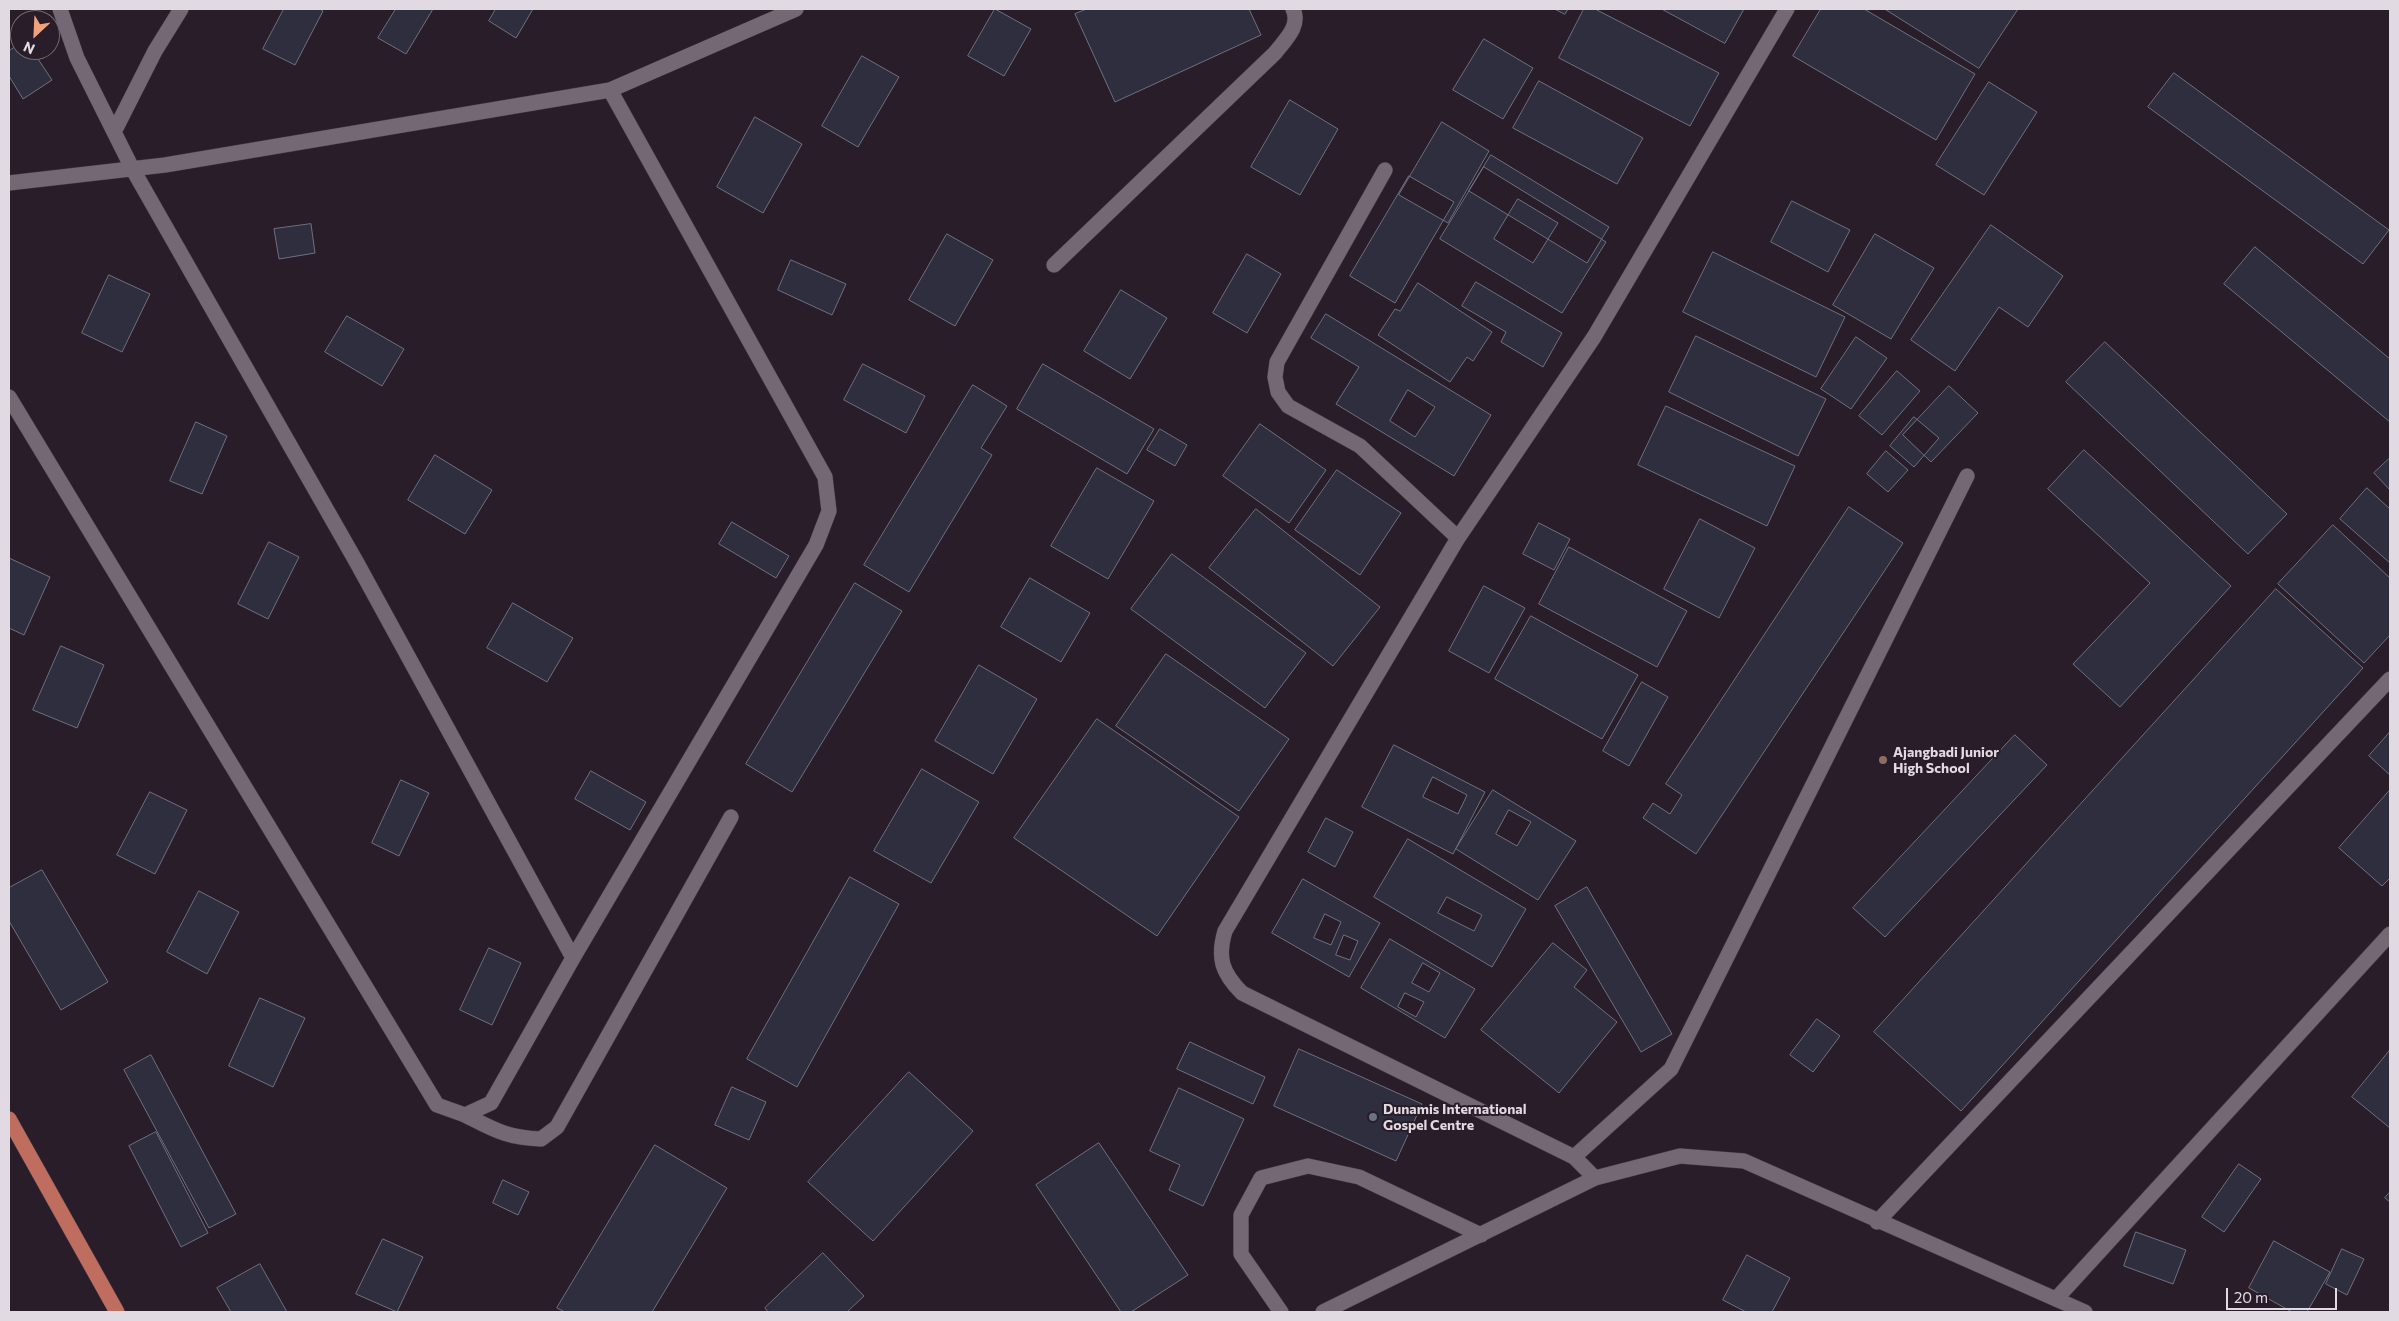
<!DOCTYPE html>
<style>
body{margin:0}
#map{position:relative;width:2399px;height:1321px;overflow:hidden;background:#281d28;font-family:Commissioner,sans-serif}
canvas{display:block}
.frame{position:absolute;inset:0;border:10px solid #e2dae2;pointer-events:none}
.north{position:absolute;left:10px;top:10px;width:50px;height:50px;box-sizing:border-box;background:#281d28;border:1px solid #726972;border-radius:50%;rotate:205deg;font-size:14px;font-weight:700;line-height:20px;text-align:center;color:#e2dae2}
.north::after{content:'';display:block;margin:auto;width:18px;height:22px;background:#f1a27b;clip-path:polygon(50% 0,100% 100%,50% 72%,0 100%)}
.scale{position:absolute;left:2226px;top:1288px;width:111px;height:22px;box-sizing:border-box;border:2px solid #e2dae2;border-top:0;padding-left:6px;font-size:15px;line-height:18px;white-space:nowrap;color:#e2dae2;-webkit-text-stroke:4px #281d28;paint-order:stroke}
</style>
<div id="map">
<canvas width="2399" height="1321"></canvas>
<div class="frame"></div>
<div class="north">N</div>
<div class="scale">20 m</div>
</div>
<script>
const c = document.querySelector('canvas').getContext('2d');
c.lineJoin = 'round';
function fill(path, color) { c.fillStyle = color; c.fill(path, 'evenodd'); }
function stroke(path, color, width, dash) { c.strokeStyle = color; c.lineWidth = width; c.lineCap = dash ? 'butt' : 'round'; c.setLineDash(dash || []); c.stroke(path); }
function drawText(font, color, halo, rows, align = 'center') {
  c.font = font + ' Commissioner,sans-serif'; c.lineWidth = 4; c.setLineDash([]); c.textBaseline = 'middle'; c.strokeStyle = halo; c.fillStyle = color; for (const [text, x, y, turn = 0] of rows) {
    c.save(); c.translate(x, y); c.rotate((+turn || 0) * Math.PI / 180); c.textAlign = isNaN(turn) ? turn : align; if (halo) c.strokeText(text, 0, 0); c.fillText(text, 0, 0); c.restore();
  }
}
const building = new Path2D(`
 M 284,9 L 320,9 L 323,11 L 295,65 L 263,49 Z
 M 396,9 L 433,9 L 406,54 L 378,38 Z
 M 496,9 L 533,9 L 516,38 L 489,21 Z
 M 995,9 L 1031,29 L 1004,76 L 968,56 Z
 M 1087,9 L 1249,9 L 1261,35 L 1115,102 L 1075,14 Z
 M 1555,9 L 1568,9 L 1565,14 Z
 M 1584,9 L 1595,9 L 1719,73 L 1690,126 L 1559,58 Z
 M 1662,9 L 1744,9 L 1725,43 Z
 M 1821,9 L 1864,9 L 1975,74 L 1936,140 L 1793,56 Z
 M 1885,9 L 2018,9 L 1979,68 Z
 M 1484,39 L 1533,68 L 1503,119 L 1453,90 Z
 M 20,44 L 20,50 L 32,50 L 52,80 L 23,99 L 9,76 L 9,51 Z
 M 862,56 L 899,77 L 858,147 L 822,126 Z
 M 2174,73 L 2389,230 L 2363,264 L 2148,107 Z
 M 1539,81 L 1643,138 L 1617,184 L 1513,128 Z
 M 1989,82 L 2037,112 L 1984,195 L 1936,165 Z
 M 1290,100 L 1338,129 L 1300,195 L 1251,167 Z
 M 755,117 L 802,144 L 763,213 L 717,187 Z
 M 1442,122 L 1489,151 L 1448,223 L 1399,195 Z
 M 1491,155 L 1609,227 L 1587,263 L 1469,191 Z
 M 1484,167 L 1606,242 L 1562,313 L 1440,239 ZM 1518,199 L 1558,223 L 1533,263 L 1494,239 Z
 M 1409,176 L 1454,202 L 1395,303 L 1350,276 Z
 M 1792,201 L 1850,230 L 1828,272 L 1771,242 Z
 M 311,224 L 315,253 L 279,259 L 274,229 Z
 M 1991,225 L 2063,276 L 2028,327 L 1999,307 L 1955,371 L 1911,340 Z
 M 947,234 L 993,260 L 955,326 L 909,300 Z
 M 1875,234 L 1934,268 L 1891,339 L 1833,305 Z
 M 2255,247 L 2390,359 L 2390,422 L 2224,284 Z
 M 1713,252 L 1845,317 L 1816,377 L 1683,312 Z
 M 1247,254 L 1281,274 L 1247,333 L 1213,313 Z
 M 791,260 L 846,284 L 832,315 L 778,290 Z
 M 109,275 L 150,294 L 122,352 L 82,333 Z
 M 1476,282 L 1562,333 L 1543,367 L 1501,342 L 1506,332 L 1462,306 Z
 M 1418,283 L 1492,332 L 1473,361 L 1467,357 L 1450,382 L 1378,335 L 1395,309 L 1400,311 Z
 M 1121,290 L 1167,318 L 1130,379 L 1084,351 Z
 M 1326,314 L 1491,415 L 1454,476 L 1336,404 L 1359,367 L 1311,338 ZM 1408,390 L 1435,407 L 1415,437 L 1390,421 Z
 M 347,316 L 404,349 L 382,386 L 325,352 Z
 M 1696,336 L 1826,399 L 1798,456 L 1669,392 Z
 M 1856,337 L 1887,358 L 1851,409 L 1821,389 Z
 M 2105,342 L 2287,514 L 2248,554 L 2066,382 Z
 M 863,364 L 925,396 L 906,433 L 844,400 Z
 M 1043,364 L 1154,429 L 1127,474 L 1017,409 Z
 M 1897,371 L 1920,391 L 1882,435 L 1859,416 Z
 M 973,385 L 1007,406 L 981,448 L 992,455 L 909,592 L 864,565 Z
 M 1949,386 L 1978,413 L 1931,462 L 1903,435 Z
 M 1666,406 L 1795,466 L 1767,526 L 1638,465 Z
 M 1914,417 L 1939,438 L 1914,467 L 1890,446 Z
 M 196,422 L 227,436 L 202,494 L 170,481 Z
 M 1260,424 L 1326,470 L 1289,523 L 1223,476 Z
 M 1160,429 L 1187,445 L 1175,466 L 1147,450 Z
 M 2084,450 L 2231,586 L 2120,707 L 2073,664 L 2150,583 L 2048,489 Z
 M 1886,451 L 1908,470 L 1888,492 L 1867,474 Z
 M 435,455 L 492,490 L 465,534 L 408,500 Z
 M 2390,458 L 2390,490 L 2374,473 Z
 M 1097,468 L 1154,501 L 1108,579 L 1051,546 Z
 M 1337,470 L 1401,513 L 1360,575 L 1295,530 Z
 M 2367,488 L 2390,509 L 2390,563 L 2340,519 Z
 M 1849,507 L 1903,543 L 1696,854 L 1643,818 L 1653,803 L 1670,814 L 1682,795 L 1666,784 Z
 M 1256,509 L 1380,607 L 1333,666 L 1209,568 Z
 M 1700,519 L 1755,548 L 1719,618 L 1664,589 Z
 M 732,522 L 789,556 L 776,578 L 719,544 Z
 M 1539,523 L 1570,539 L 1554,570 L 1523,554 Z
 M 2333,525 L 2390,578 L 2390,635 L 2364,663 L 2278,584 Z
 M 269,542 L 299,557 L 268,619 L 238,604 Z
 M 1569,547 L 1687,611 L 1657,667 L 1539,604 Z
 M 1172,554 L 1306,653 L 1265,708 L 1131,609 Z
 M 9,558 L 50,577 L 24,635 L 9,628 Z
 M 1030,578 L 1090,613 L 1061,662 L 1001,627 Z
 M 855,583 L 902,611 L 792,792 L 746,764 Z
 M 1484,586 L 1525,608 L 1489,673 L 1449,651 Z
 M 2276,589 L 2363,668 L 1961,1111 L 1874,1032 Z
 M 513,603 L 573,638 L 547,682 L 487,648 Z
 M 1531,616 L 1638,675 L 1602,739 L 1495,679 Z
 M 61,646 L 104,665 L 77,728 L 33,710 Z
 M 1166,654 L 1289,739 L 1239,811 L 1116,726 Z
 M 979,665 L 1037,699 L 993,774 L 935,741 Z
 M 1642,682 L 1668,697 L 1629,766 L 1603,751 Z
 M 1097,719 L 1239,817 L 1157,936 L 1014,838 Z
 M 2390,732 L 2390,775 L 2369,756 Z
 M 2015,735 L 2047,765 L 1885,937 L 1853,908 Z
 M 1394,745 L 1485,792 L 1453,854 L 1362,807 ZM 1433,777 L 1467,795 L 1458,814 L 1423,797 Z
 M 922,769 L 979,802 L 931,883 L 874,851 Z
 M 591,771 L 646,802 L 630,830 L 575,799 Z
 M 401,780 L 429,793 L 399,856 L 372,843 Z
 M 1493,790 L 1576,841 L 1538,900 L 1456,849 ZM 1509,810 L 1531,822 L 1517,846 L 1496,834 Z
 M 2390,790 L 2390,878 L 2382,886 L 2339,848 Z
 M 150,792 L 187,810 L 155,874 L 117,855 Z
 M 1326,818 L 1353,832 L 1335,867 L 1308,852 Z
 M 1408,839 L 1526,909 L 1492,967 L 1374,897 ZM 1447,897 L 1482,915 L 1474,931 L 1438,913 Z
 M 42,870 L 108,982 L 61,1010 L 9,921 L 9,888 Z
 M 850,877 L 899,904 L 797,1087 L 747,1059 Z
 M 1303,879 L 1380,923 L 1349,977 L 1272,933 ZM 1325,914 L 1341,922 L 1331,945 L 1314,938 ZM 1344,935 L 1358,941 L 1350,960 L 1336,955 Z
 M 1587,887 L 1672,1034 L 1641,1052 L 1555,906 Z
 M 199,891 L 239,912 L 207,974 L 167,952 Z
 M 1390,939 L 1475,989 L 1445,1038 L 1361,988 ZM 1423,963 L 1440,973 L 1429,992 L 1412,983 ZM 1405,993 L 1424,1002 L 1416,1017 L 1398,1007 Z
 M 1553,943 L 1587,970 L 1574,987 L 1617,1022 L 1559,1093 L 1481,1030 Z
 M 489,948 L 521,963 L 492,1025 L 460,1010 Z
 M 260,998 L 305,1018 L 273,1087 L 229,1066 Z
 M 1817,1019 L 1840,1036 L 1813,1072 L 1790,1055 Z
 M 1190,1042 L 1265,1077 L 1253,1104 L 1177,1069 Z
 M 1299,1049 L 1422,1104 L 1396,1161 L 1274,1106 Z
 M 2390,1050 L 2390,1128 L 2352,1097 Z
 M 151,1055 L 236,1214 L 209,1228 L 124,1070 Z
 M 909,1072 L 973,1131 L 873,1241 L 808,1182 Z
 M 732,1087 L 766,1102 L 749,1140 L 715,1125 Z
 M 1179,1088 L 1244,1119 L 1203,1206 L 1169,1190 L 1180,1165 L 1150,1151 Z
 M 156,1132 L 208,1233 L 181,1247 L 129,1146 Z
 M 1099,1143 L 1188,1275 L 1131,1312 L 1121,1312 L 1036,1185 Z
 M 655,1145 L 727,1188 L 652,1312 L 565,1312 L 557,1308 Z
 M 2239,1164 L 2261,1179 L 2224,1232 L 2202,1217 Z
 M 503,1180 L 529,1192 L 518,1215 L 493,1203 Z
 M 2390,1192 L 2390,1202 L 2385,1198 Z
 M 2136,1232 L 2186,1250 L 2173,1284 L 2124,1266 Z
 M 383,1239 L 423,1257 L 397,1312 L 356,1294 Z
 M 2274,1241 L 2330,1272 L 2307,1312 L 2292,1312 L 2249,1288 Z
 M 2342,1249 L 2364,1259 L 2347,1295 L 2326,1284 Z
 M 823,1253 L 864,1296 L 847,1312 L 768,1312 L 765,1308 Z
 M 1747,1255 L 1790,1278 L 1772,1312 L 1746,1312 L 1723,1300 Z
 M 260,1264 L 287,1312 L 231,1312 L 217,1288 Z`);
fill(building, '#2e2e3e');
stroke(building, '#707081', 1);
const lane = new Path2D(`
 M 465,1115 C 495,1130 507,1138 541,1139 L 557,1127 L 731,817
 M 1574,1157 L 1671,1069 L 1967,476
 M 1877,1222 L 2390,679
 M 1281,1312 L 1241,1254 L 1241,1215 L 1261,1178 L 1308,1166 L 1359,1177 L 1481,1235`);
const street = new Path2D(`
 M 60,9 L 77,58 L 114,132
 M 181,9 L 155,51 L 114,132 L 132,168 L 357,563 L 573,958
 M 1385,170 L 1277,362 L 1275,377 L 1278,392 L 1288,406 L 1360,446 L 1458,538
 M 9,183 L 165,165 L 610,90 L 796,9
 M 1054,265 L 1275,53 C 1285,40 1301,26 1293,9
 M 9,397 L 437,1105 L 465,1115 L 491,1103 L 573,958 L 816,545 L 829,511 L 825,477 L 610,90
 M 1595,1178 L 1574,1157 L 1242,993 C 1222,973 1217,958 1225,931 L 1458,538 L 1594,337 L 1787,9
 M 2056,1299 L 2390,934`);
const secondary = new Path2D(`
 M 1323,1312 L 1595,1178 L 1680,1156 L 1744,1161 L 2085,1312`);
const primary = new Path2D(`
 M 9,1119 L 117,1312`);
stroke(lane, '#433a43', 16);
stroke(street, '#433a43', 16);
stroke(secondary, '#433a43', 16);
stroke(primary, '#433a43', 16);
stroke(lane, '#756875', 15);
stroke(street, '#756875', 15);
stroke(secondary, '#756875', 15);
stroke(primary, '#be6d5f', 15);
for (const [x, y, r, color] of [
 [1883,760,5,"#8d6e63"],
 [1373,1117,5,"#6b7280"]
]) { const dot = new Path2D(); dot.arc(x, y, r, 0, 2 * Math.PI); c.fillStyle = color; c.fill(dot); stroke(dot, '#281d28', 2); }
drawText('bold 14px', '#e2dae2', '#281d28', [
 ["Ajangbadi Junior",1893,752],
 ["High School",1893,768],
 ["Dunamis International",1383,1109],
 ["Gospel Centre",1383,1125]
], 'left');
</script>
